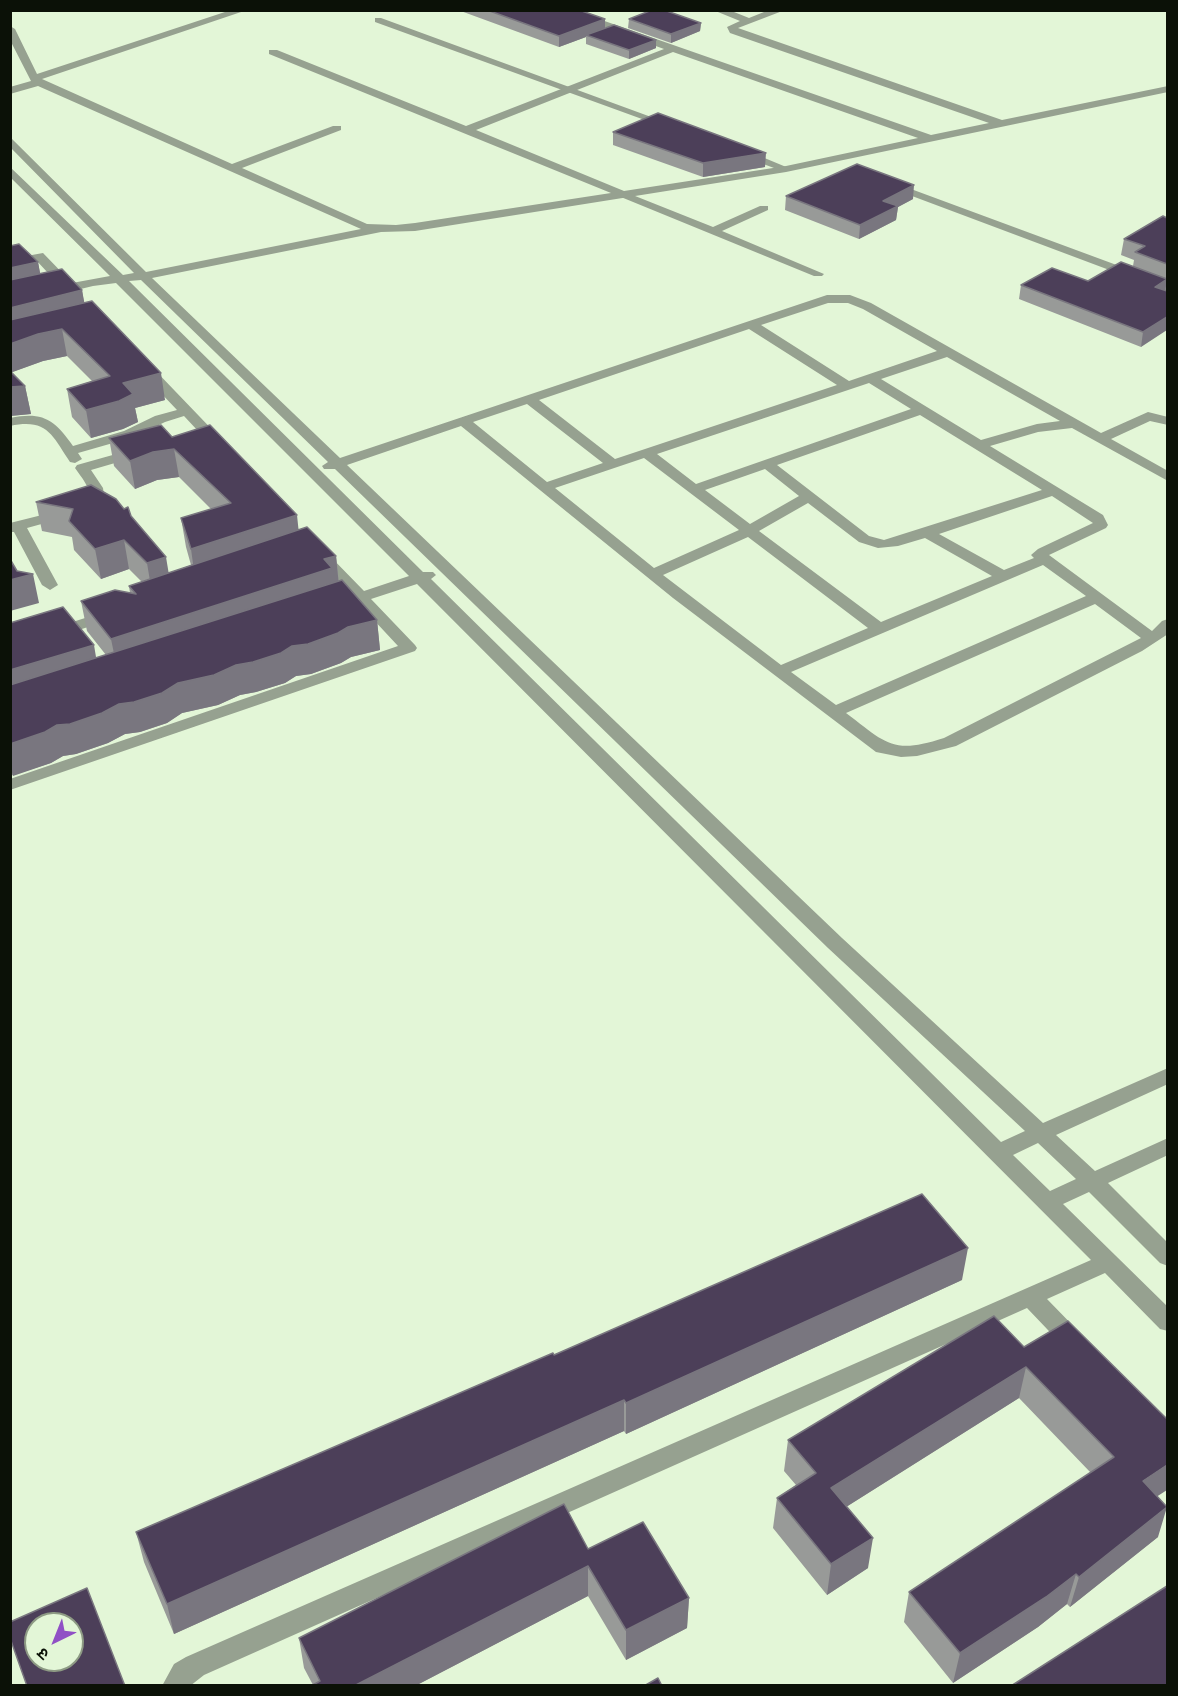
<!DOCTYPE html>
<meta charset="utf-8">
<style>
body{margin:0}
#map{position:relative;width:1178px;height:1696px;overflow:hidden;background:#e3f6d7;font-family:"DejaVu Sans","Noto Sans Devanagari",sans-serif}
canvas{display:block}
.frame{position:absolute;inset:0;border:12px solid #0b1107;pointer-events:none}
.north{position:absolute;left:24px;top:1612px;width:60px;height:60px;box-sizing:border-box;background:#e3f6d7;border:2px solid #8d9a84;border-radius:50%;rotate:223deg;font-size:16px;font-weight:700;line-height:24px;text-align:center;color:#0b1107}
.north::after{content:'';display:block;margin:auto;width:21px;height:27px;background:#9050c5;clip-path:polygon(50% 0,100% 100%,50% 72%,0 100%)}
</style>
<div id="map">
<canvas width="1178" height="1696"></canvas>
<div class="frame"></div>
<div class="north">उ</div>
</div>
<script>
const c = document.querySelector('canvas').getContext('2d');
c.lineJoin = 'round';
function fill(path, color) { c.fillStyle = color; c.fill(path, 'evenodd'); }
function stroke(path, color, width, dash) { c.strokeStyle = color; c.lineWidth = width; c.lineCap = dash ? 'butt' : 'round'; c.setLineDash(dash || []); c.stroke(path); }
fill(new Path2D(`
 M 375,18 L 381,18 L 673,125 L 664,127 L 375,22 Z
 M 742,152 L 750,152 L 791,169 L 782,171 L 742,156 Z
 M 620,190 L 713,227 L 760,206 L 768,206 L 768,210 L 722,231 L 824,274 L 822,276 L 814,276 L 616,195 L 615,193 Z`), '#96a190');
fill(new Path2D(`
 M 231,10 L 247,10 L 42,79 L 232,164 L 333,126 L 341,126 L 341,130 L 242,168 L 367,224 L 396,225 L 415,223 L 611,193 L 269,54 L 269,50 L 277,50 L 466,126 L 664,49 L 557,10 L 573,10 L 931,135 L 989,123 L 730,33 L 727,27 L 740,21 L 713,10 L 729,10 L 749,18 L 769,10 L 785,10 L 738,28 L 1002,120 L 1168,86 L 1168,92 L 786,172 L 415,231 L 381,232 L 152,278 L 340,458 L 827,295 L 850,295 L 871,303 L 1101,433 L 1148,412 L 1168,417 L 1168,425 L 1150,421 L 1111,439 L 1168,471 L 1168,481 L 1072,428 L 1038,432 L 990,446 L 1103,515 L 1108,525 L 1106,528 L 1049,555 L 1152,631 L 1162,621 L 1168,619 L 1168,634 L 1142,651 L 956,746 L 917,756 L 901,757 L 876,752 L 673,598 L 461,426 L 347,465 L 842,938 L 1043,1123 L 1168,1068 L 1168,1084 L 1056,1135 L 1095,1171 L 1168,1138 L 1168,1155 L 1108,1183 L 1168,1243 L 1168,1266 L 1160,1263 L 1089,1192 L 1063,1204 L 1168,1307 L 1168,1331 L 1160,1329 L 1105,1273 L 1047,1299 L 1083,1336 L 1086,1343 L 1083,1350 L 1075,1353 L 1067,1350 L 1027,1308 L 204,1675 L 190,1686 L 162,1686 L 174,1664 L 186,1657 L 1091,1260 L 417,584 L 371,599 L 415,645 L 417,648 L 415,651 L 10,790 L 10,779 L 398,646 L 358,603 L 347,603 L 344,600 L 351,595 L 313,555 L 321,550 L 326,552 L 364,591 L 409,576 L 116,283 L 93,286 L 10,306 L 10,298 L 60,286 L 36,260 L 10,267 L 10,259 L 43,253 L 72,283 L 110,276 L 10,177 L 10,167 L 123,275 L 134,273 L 10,147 L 10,137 L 146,272 L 361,229 L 38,86 L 10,94 L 10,87 L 31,81 L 10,40 L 10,26 L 15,29 L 37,74 ZM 673,52 L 918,138 L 786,166 L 624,191 L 476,130 ZM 141,280 L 328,462 L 322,466 L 324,469 L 335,469 L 828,948 L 1025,1131 L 1001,1142 L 431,579 L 436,575 L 433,572 L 423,572 L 129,281 ZM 828,303 L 848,303 L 863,309 L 937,351 L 849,381 L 761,325 ZM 749,329 L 837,385 L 615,459 L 539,400 ZM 947,357 L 1060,421 L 1037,424 L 981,440 L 881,379 ZM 869,383 L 911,409 L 696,484 L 657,454 ZM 527,404 L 603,463 L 547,482 L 473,422 ZM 920,415 L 1042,490 L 884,540 L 869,536 L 777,465 ZM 644,458 L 739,530 L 654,568 L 555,488 ZM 765,469 L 799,496 L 750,524 L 705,490 ZM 1052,496 L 1093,523 L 1038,549 L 1031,555 L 1034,558 L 1004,570 L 939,534 ZM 808,503 L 859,542 L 878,548 L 898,546 L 925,538 L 992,576 L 881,622 L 759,531 ZM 748,537 L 868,628 L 781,665 L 663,575 ZM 1043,565 L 1086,596 L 836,705 L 791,672 ZM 1095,604 L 1141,638 L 944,738 C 892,755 886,743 846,713 ZM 1038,1143 L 1076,1179 L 1050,1191 L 1013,1155 Z
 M 892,182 L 1168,284 L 1168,292 L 888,187 L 888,183 Z
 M 146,365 L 151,366 L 223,441 L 225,444 L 223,447 L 213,447 L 184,416 L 165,422 L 134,437 L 78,453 L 82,459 L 75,463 L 70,462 C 52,435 47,418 10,426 L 10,418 C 43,411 55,420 73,446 L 124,431 L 155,416 L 177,410 L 141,372 L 139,369 L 141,366 Z
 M 134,449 L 141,453 L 139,456 L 91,470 L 103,488 L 105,502 L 93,509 L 83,509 L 81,506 L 91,500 C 90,487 82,478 75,468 L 77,465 Z
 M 62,510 L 69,514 L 67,517 L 27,528 L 58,585 L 50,590 L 42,585 L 14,532 L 10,532 L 10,523 Z
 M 107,611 L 115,616 L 113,619 L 10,652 L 10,642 Z`), '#96a190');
fill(new Path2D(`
 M 458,10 L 579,10 L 605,19 L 605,28 L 656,48 L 629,59 L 586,44 L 586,37 L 559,47 Z
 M 629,19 L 701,23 L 700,31 L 671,43 L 628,28 Z
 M 613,132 L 765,167 L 703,177 L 613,145 Z
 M 786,196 L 913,199 L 898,207 L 896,220 L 859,239 L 785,210 Z
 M 1167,218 L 1167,281 L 1165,290 L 1141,347 L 1019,299 L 1021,285 L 1088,281 L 1133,266 L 1134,260 L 1121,255 L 1124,239 Z
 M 10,246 L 38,262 L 40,274 L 82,290 L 84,303 L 165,400 L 135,408 L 138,422 L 123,429 L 91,438 L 72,417 L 67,389 L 92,381 L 67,356 L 43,361 L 12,372 L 25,386 L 31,414 L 10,416 Z
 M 172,437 L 336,556 L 339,581 L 377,620 L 380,650 L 351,657 L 341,663 L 311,674 L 296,676 L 285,683 L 256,692 L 240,695 L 218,705 L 182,713 L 167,723 L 140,732 L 125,734 L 108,743 L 76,754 L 63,756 L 51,763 L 10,776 L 10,623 L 96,658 L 106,655 L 87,631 L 81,601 L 130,593 L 129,586 L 142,582 L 129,569 L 101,579 L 74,550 L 72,537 L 42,531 L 36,502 L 131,516 L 169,573 L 191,565 L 186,547 L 181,518 L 211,509 L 179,477 L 157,480 L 135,489 L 114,466 L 109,438 Z
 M 962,1280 L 626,1434 L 624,1431 L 174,1634 L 144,1562 L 136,1532 L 554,1355 Z
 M 994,1316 L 1158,1496 L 1158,1537 L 1070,1607 L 1067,1604 L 1038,1627 L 953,1683 L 904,1622 L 909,1592 L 1091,1473 L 1019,1398 L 846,1507 L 868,1568 L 827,1595 L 773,1528 L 777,1498 L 796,1485 L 784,1471 L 788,1440 Z
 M 588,1549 L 689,1598 L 687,1628 L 626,1660 L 588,1596 L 415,1686 L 311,1686 L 313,1685 L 304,1668 L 299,1638 Z`), '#989a98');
fill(new Path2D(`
 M 605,19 L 605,30 L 586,35 L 586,37 L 559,47 L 559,36 Z
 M 701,23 L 700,31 L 671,43 L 671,34 Z
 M 656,40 L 656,48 L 629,59 L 629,50 Z
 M 766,153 L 765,167 L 703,177 L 703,163 Z
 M 914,185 L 913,199 L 898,207 L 896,220 L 859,239 L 860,225 L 883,201 Z
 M 38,262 L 43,288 L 10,296 L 10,268 Z
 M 1167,279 L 1165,293 L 1155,287 Z
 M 82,290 L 87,317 L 10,337 L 10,308 Z
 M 1167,317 L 1167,330 L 1141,347 L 1143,332 Z
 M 62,329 L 67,356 L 43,361 L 10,373 L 10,344 L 38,334 Z
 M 161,373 L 165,400 L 135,408 L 138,422 L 123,429 L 91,438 L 86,410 L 123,383 Z
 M 25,386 L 31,414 L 10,416 L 10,387 Z
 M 174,449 L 179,477 L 157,480 L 135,489 L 130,461 L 153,452 Z
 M 297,515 L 300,544 L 195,578 L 191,549 Z
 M 124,540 L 129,569 L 101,579 L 95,549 Z
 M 336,556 L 339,586 L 117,668 L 111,639 L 324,559 Z
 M 166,557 L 171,587 L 152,593 L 147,563 Z
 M 13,573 L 33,574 L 39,603 L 10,611 L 10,580 Z
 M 377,620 L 380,650 L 351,657 L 341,663 L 311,674 L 296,676 L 285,683 L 256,692 L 240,695 L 218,705 L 182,713 L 167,723 L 140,732 L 125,734 L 108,743 L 76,754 L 63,756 L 51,763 L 13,776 L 10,765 L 10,744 L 57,725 L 178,683 L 236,665 L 348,627 Z
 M 94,645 L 99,675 L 10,702 L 10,670 Z
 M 968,1248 L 962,1280 L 626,1434 L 626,1403 Z
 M 1026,1367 L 1019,1398 L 827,1519 L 831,1488 Z
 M 624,1400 L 624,1431 L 174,1634 L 167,1604 Z
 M 1167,1465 L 1167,1490 L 1133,1512 L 1143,1481 Z
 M 1167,1507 L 1158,1537 L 1070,1607 L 1079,1577 Z
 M 873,1538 L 868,1568 L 827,1595 L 831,1564 Z
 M 588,1566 L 588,1596 L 415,1686 L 354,1686 Z
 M 1076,1574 L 1067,1604 L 1038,1627 L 953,1683 L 960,1653 Z
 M 689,1598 L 687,1628 L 626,1660 L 626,1630 Z`), '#79767f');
const building = new Path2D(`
 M 487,10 L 579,10 L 605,19 L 559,36 Z
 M 652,10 L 664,10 L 701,23 L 671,34 L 629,19 Z
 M 614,25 L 656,40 L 629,50 L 586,35 Z
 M 658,113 L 766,153 L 703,163 L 613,132 Z
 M 857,164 L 914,185 L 883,201 L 898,206 L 860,225 L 786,196 Z
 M 1163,216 L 1167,218 L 1167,264 L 1135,252 L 1145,246 L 1124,239 Z
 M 19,244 L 38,262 L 10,268 L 10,246 Z
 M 1121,262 L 1167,279 L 1155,287 L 1167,291 L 1167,317 L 1143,332 L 1021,285 L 1052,268 L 1088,281 Z
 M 62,269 L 82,290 L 10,308 L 10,280 Z
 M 92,301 L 161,373 L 123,383 L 133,394 L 119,401 L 86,410 L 67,389 L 110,376 L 62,329 L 38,334 L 10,344 L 10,320 Z
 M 10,371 L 25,386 L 10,387 Z
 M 161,425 L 172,437 L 210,425 L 297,515 L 191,549 L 181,518 L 231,503 L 174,449 L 153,452 L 130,461 L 109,438 Z
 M 91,485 L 116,499 L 124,509 L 128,507 L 131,516 L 166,557 L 147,563 L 124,540 L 95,549 L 69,521 L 73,509 L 36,502 Z
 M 307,527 L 336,556 L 324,559 L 332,568 L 111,639 L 81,601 L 115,590 L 136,594 L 129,586 Z
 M 10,559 L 17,571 L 33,574 L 10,580 Z
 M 342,580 L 377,620 L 348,627 L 338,633 L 308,644 L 292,646 L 281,653 L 253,662 L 236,665 L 214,675 L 178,683 L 162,693 L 134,702 L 119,704 L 102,713 L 70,724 L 57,725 L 45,732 L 10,744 L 10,685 Z
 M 63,607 L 94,645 L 10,670 L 10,623 Z
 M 922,1194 L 968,1248 L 626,1403 L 624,1400 L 167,1604 L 136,1532 L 553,1353 L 554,1355 Z
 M 994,1316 L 1024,1347 L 1068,1321 L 1167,1419 L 1167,1465 L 1143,1481 L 1167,1507 L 1079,1577 L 1076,1574 L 1046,1597 L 960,1653 L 909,1592 L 1114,1457 L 1026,1367 L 831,1488 L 873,1538 L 831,1564 L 777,1498 L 816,1473 L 788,1440 Z
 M 564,1504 L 588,1549 L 643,1522 L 689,1598 L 626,1630 L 588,1566 L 354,1686 L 311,1686 L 320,1681 L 299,1638 Z
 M 1167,1586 L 1167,1686 L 1011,1686 Z
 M 87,1588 L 125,1686 L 27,1686 L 10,1638 L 10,1622 ZM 36,1624 L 72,1624 L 72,1660 L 36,1660 Z
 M 658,1678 L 662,1686 L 644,1686 Z`);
fill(building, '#4c3f59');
stroke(building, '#79767f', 1.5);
</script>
